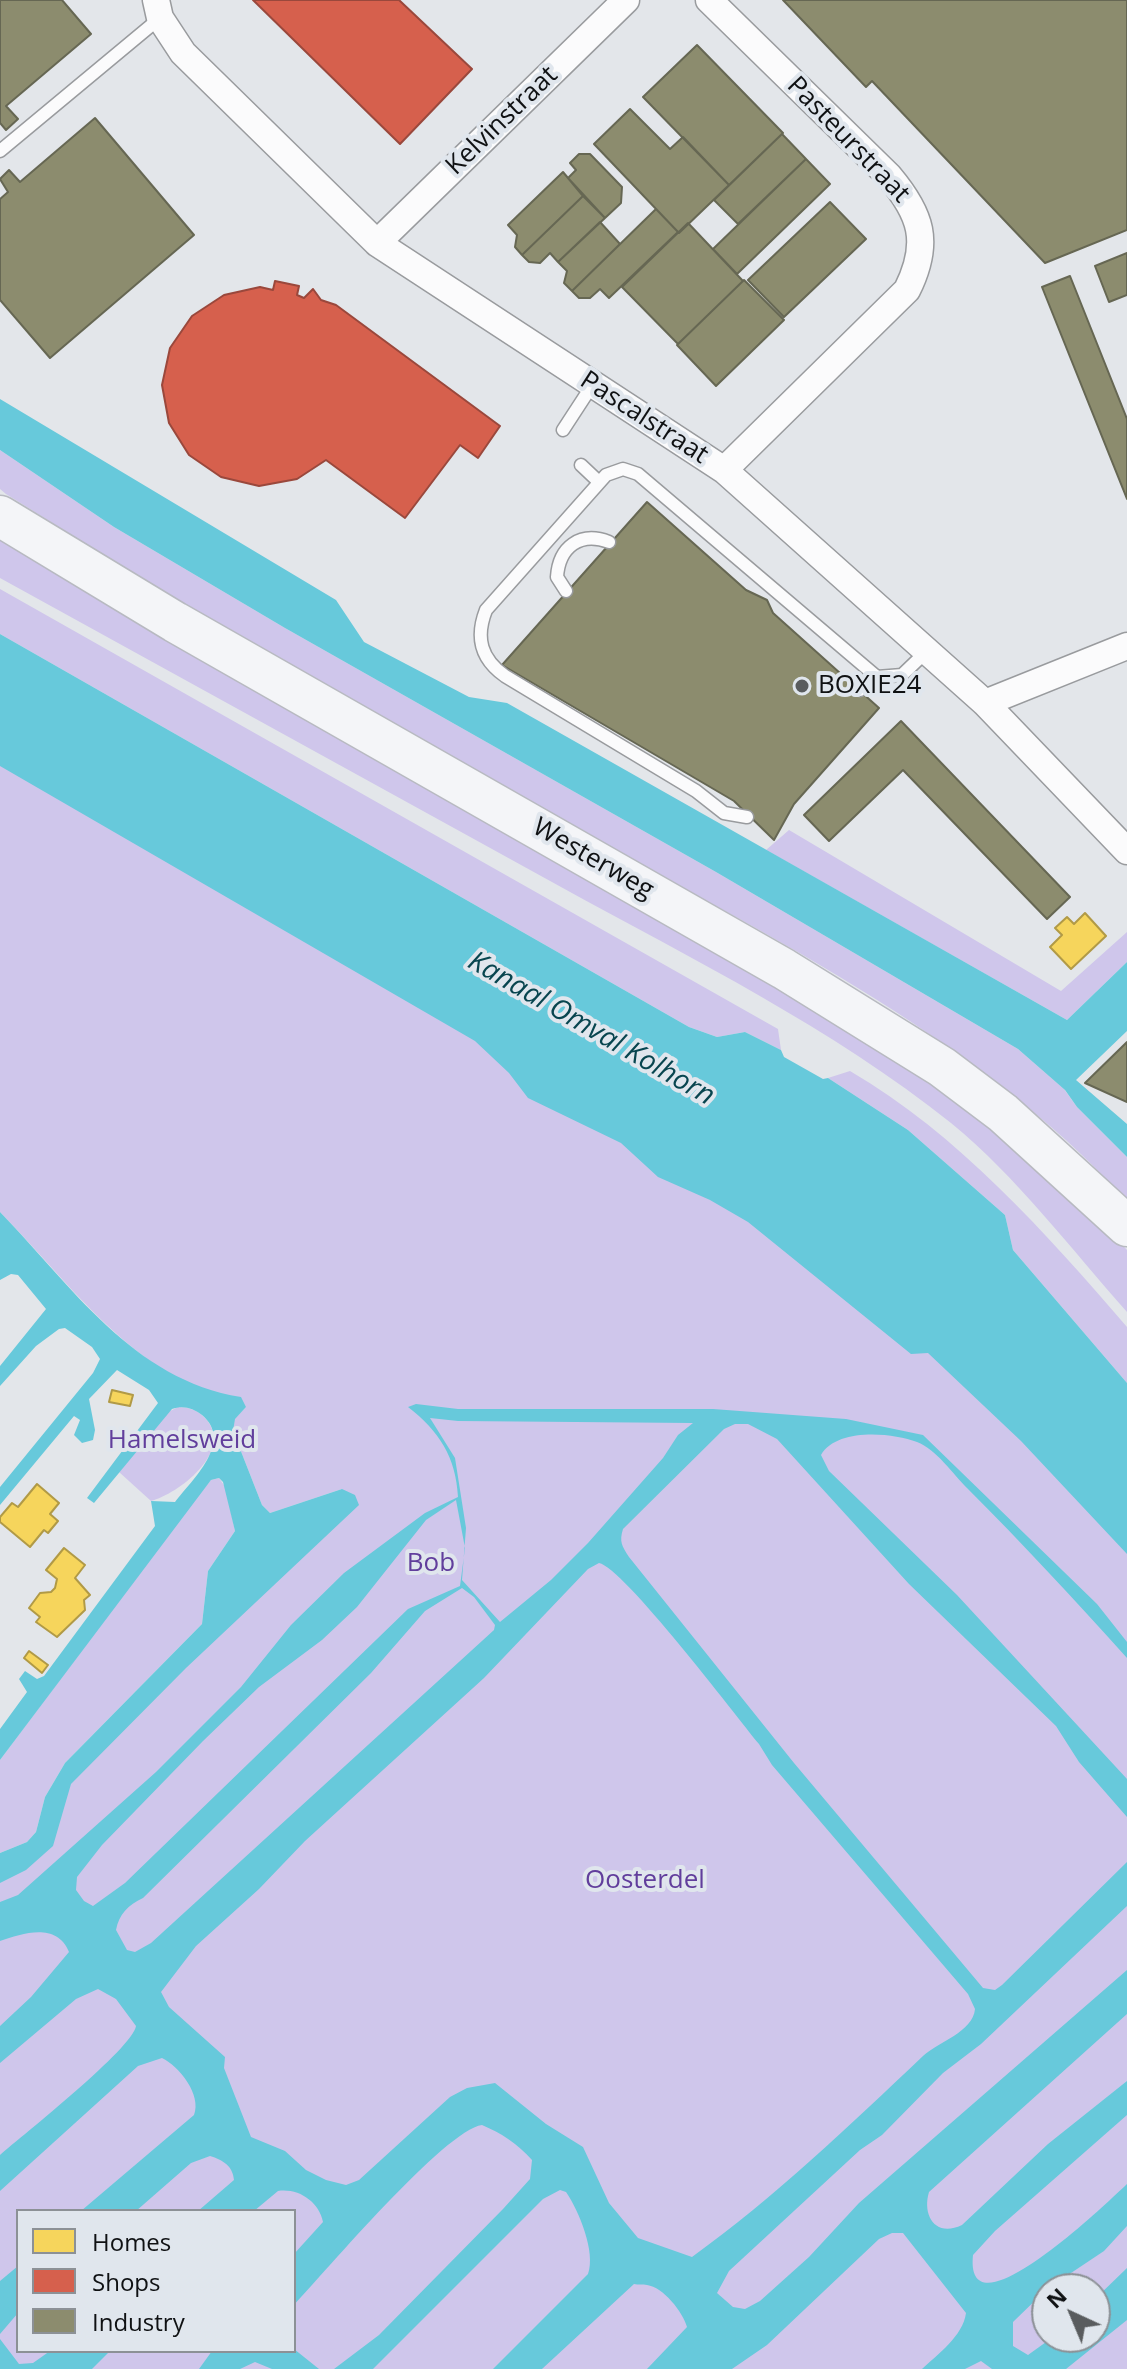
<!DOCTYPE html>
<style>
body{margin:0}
#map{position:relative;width:1127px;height:2369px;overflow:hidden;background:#e3e6ea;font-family:"Open Sans",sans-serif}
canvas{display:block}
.legend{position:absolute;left:16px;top:2209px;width:280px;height:144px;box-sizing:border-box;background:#e0e6ed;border:2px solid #8c9196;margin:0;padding:10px 14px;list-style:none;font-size:24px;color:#0f1113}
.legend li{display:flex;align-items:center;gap:16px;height:40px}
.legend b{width:40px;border:2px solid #8c9196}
.north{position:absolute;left:1031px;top:2273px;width:80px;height:80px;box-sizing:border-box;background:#e0e6ed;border:2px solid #8c9196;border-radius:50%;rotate:316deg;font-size:22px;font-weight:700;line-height:32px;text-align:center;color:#0f1113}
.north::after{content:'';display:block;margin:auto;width:28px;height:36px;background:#595c5e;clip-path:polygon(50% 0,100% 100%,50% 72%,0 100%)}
</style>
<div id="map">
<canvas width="1127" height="2369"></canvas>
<ul class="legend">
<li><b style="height:22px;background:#f6d55c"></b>Homes</li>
<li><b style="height:22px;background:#d6604d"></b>Shops</li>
<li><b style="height:22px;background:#8c8c6e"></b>Industry</li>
</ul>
<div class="north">N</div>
</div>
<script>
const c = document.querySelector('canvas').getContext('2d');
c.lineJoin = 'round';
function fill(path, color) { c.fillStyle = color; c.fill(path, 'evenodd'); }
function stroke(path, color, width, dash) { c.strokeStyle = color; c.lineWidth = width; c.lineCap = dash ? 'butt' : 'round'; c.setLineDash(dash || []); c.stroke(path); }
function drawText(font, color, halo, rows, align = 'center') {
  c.font = font + ' "Open Sans",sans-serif'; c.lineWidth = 8; c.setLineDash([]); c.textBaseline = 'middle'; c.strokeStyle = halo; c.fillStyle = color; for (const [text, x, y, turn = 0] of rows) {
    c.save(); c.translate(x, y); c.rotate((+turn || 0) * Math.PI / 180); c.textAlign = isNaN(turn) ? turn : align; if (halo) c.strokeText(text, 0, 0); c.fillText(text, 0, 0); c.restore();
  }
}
fill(new Path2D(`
 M 0,450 L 114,527 L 285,628 L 716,872 L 1018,1049 L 1064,1089 L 1077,1107 L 1127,1157 L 1127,1201 C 978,1036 750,926 558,820 C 371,716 187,608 6,494 L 0,489 Z
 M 0,534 L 934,1078 L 1077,1196 L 1127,1250 L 1127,1312 C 1071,1249 1017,1177 951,1123 C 832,1028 694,960 561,887 C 374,784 187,681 0,578 Z
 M 0,589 L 778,1029 L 781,1050 L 745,1032 L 717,1037 L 689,1027 L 0,634 Z
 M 0,750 L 578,1103 L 785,1236 L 1014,1414 L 1127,1537 L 1127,2369 L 0,2369 L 0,1876 L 23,1865 L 70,1780 L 342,1489 L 270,1513 L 262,1505 L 233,1431 L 234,1419 L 246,1407 C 216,1393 184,1385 157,1366 C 93,1321 53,1266 0,1212 ZM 18,2211 L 294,2211 L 294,2351 L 18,2351 ZM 1047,2289 L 1095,2289 L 1095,2337 L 1047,2337 Z
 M 789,830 L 1061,991 L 1127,932 L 1127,962 L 1067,1020 L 766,850 Z
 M 850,1071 C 958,1134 1046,1233 1127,1327 L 1127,1383 L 1013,1250 L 1005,1215 L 908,1130 L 828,1078 Z
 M 178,1407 C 190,1407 199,1411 206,1419 C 234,1452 178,1494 151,1501 L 119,1472 L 168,1412 Z
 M 219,1478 L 226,1488 L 235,1531 L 208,1571 L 202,1624 L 65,1763 L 45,1797 L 36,1832 L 27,1842 L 0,1853 L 0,1760 L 197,1496 L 211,1480 Z`), '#cfc6eb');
fill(new Path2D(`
 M 0,399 L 336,600 L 364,642 L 469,697 L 507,703 L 1067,1020 L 1127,962 L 1127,1031 L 1076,1080 L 1127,1124 L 1127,1157 L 1077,1107 L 1065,1090 L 1018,1049 L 716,872 L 285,628 L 114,527 L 0,450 Z
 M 0,634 L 689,1027 L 717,1037 L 745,1032 L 781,1050 L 784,1057 L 823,1079 L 828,1078 L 908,1130 L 1005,1215 L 1013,1250 L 1127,1383 L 1127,1554 L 1021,1441 L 928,1353 L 911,1354 L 748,1222 L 710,1200 L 658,1177 L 621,1143 L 528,1098 L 509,1073 L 475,1041 L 0,766 Z
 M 0,1212 C 71,1285 133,1380 241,1397 L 246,1407 L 235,1419 L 233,1431 L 262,1505 L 270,1513 L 342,1489 L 355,1495 L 359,1505 L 186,1668 L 71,1784 L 53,1846 L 26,1870 L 0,1883 L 0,1853 L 27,1842 L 36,1832 L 45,1797 L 65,1763 L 202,1624 L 208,1571 L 235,1531 L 223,1482 L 219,1478 L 211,1480 L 0,1760 L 0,1729 L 27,1692 L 19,1679 L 25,1671 L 37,1679 L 44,1676 L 155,1526 L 151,1501 L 175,1502 C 192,1480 234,1442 202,1415 C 193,1408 183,1405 172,1409 L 94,1503 L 87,1498 L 158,1403 L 149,1390 L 117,1370 L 89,1399 L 95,1430 L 93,1440 L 82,1443 L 74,1435 L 80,1420 L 74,1416 L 0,1505 L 0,1487 L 93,1373 L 100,1359 L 92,1347 L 65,1328 L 59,1329 L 36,1346 L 0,1386 L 0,1366 L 46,1309 L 18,1275 L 11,1274 L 0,1280 Z
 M 416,1404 L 458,1409 L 713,1409 L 846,1419 L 923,1435 L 1097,1604 L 1127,1642 L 1127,1658 C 1075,1600 1022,1543 967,1488 C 953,1474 936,1449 917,1442 C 891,1432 836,1428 821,1455 L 829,1471 L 957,1595 L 1127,1779 L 1127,1817 L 1079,1762 L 1056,1726 L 909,1584 L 777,1439 L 748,1424 L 735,1424 L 724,1429 L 623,1529 C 619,1542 622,1546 629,1557 L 794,1763 L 983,1988 L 995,1990 L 1002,1985 L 1127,1862 L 1127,1906 L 981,2044 L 943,2073 L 882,2135 L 860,2150 L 729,2271 L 717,2293 L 733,2307 L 745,2309 L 760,2301 L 809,2257 L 859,2203 L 1127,1970 L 1127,2014 L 929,2192 C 922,2215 935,2238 962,2225 L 1048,2144 L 1127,2081 L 1127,2115 L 995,2231 L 973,2255 C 964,2342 1112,2198 1127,2184 L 1127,2226 L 1104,2251 L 1047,2289 L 1013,2322 L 1013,2346 L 1028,2355 L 1053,2337 L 1095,2337 L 1095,2299 L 1127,2268 L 1127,2320 L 1066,2369 L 992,2369 L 981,2361 L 965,2369 L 922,2369 C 938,2354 963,2336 966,2313 L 903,2233 L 892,2233 L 879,2239 L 767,2345 L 732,2369 L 647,2369 L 687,2327 C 683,2312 663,2287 647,2285 C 643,2284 638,2285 634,2284 L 542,2369 L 493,2369 L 588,2274 C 596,2252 579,2211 566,2192 L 560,2190 L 543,2199 L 373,2369 L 334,2369 L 379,2335 L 503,2209 L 530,2179 L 532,2160 C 518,2144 501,2133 482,2125 C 445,2130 325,2272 294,2305 L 294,2254 L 323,2222 C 319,2202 299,2188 278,2191 L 254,2211 L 198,2211 L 234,2180 C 233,2166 223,2160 210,2156 L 191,2163 L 136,2211 L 81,2211 L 194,2115 C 202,2095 179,2066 162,2058 L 138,2066 L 0,2191 L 0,2155 C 23,2135 133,2048 136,2026 L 116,1999 L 98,1989 L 76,1999 L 0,2063 L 0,2026 L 31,1997 L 69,1952 C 57,1922 23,1933 0,1941 L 0,1902 L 18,1895 L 156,1772 L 241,1687 L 291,1625 L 344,1573 L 425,1513 L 458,1497 C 456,1457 439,1431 408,1407 ZM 430,1418 L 458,1421 L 693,1423 L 678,1435 L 663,1458 L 588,1543 L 551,1580 L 500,1622 L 462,1580 L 466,1528 L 455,1458 ZM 456,1500 L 465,1548 L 460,1586 L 408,1609 L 125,1883 L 93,1906 L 84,1901 L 76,1890 L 77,1877 L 102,1845 L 203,1741 L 259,1687 L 322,1640 L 357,1607 L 426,1520 ZM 599,1563 C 623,1567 736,1716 759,1744 L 772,1765 L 968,1994 L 975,2009 C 973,2032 938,2042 923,2056 C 849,2126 775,2197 692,2257 L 638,2238 L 609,2203 L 583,2147 L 546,2124 L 495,2083 L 467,2088 L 450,2097 L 359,2180 L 346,2185 L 326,2180 L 306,2170 L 285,2151 L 251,2137 L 224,2068 L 225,2057 L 169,2007 L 161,1992 L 196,1946 L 259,1889 L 305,1841 L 484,1678 L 588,1569 ZM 462,1588 L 474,1597 L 495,1625 L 494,1630 L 151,1943 L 135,1952 L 127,1950 L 116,1930 C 119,1914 128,1905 143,1898 L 371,1673 L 425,1611 Z
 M 18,2266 L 18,2313 L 0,2334 L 0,2281 Z
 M 0,2339 L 19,2364 L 33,2363 L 50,2351 L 110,2351 L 92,2369 L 0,2369 Z
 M 294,2349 L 319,2369 L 272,2369 L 255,2362 L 240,2369 L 199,2369 L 212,2351 Z`), '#67c9db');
const homes = new Path2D(`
 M 1085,913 L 1106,936 L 1071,969 L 1050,947 L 1062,935 L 1055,928 L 1067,917 L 1074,924 Z
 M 112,1390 L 133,1395 L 130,1406 L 109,1402 Z
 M 37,1484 L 59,1503 L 50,1514 L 58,1521 L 48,1533 L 44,1530 L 30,1547 L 0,1522 L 0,1517 L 12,1503 L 18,1507 Z
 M 64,1548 L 85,1565 L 75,1578 L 90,1595 L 84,1600 L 85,1610 L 57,1637 L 36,1622 L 40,1617 L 29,1608 L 40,1593 L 51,1592 L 55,1588 L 57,1579 L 46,1570 Z
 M 29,1651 L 48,1665 L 42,1673 L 24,1658 Z`);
fill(homes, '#f6d55c');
stroke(homes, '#b19a46', 2);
const shops = new Path2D(`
 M 253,0 L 399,0 L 472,69 L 400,144 Z
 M 275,281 L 299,286 L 297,295 L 304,298 L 313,289 L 321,300 L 336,305 L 500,426 L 478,458 L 460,445 L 405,518 L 326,460 L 297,479 L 259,486 L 221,477 L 189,455 L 169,423 L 162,385 L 170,348 L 192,316 L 224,295 L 260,287 L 273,290 Z`);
fill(shops, '#d6604d');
stroke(shops, '#9a483c', 2);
const industry = new Path2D(`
 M 0,0 L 62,0 L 91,34 L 6,106 L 18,119 L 6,130 L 0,123 Z
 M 783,0 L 1127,0 L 1127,230 L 1045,263 L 872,81 L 866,87 Z
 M 697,45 L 783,133 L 729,185 L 643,97 Z
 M 630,109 L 670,149 L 683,137 L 729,185 L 679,233 L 594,144 Z
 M 95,118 L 194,235 L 50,358 L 0,300 L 0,199 L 8,192 L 0,179 L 9,170 L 20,182 Z
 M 782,134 L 806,159 L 738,224 L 714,200 Z
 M 579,154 L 590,154 L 622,187 L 621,203 L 605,218 L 568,178 L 576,170 L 570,163 Z
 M 806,159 L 830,184 L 737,274 L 713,249 Z
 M 563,172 L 583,196 L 522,255 L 515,247 L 517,235 L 508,225 Z
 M 583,196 L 605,218 L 558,262 L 550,253 L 540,263 L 529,262 L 522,255 Z
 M 830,202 L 866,239 L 784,317 L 748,280 Z
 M 656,209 L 678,232 L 609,298 L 600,289 L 590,298 L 579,298 L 572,291 Z
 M 600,222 L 620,244 L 572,291 L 564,283 L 567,271 L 558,262 Z
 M 688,223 L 743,281 L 678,344 L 622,287 Z
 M 1127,253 L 1127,295 L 1109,302 L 1095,266 Z
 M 1070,276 L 1127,419 L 1127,499 L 1042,287 Z
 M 744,280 L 784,320 L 716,386 L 677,345 Z
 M 647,502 L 746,590 L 767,600 L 773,613 L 879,708 L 794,804 L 774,840 L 734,801 L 502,665 Z
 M 901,721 L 1070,897 L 1047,919 L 903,770 L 829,841 L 804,815 Z
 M 1127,1042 L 1127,1102 L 1085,1083 Z`);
fill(industry, '#8c8c6e');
stroke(industry, '#666753', 2);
const service = new Path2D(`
 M 0,151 L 160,18
 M 563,430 L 593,384
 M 581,465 L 599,482
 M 566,591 L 557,577 C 559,547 580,531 609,542
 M 860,690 L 874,675
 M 747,817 L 724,813 L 696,791 L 505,676 C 481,659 475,638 486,610 L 606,475 L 623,469 L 638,474 L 877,677 L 902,675 L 927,651`);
const minor = new Path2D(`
 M 156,0 L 160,18 L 183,53 L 377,243 L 724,470 L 985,703 L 1127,851
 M 709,0 L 889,176 C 921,214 931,242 907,290 L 724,470
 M 377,243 L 626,0
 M 985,703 L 1127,646`);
const primary = new Path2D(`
 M 0,516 L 175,622 L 784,969 L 942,1067 L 1003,1113 L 1127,1226`);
stroke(service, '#999b9e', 15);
stroke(minor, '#999b9e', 29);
stroke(primary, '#b8bac1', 43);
stroke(service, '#fbfbfc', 12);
stroke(minor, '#fbfbfc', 26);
stroke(primary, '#f4f5f8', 40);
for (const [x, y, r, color] of [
 [802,686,8,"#595c5e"]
]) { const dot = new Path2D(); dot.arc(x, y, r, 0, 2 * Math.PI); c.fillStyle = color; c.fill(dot); stroke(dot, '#e0e6ed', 3); }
drawText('26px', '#0f1113', '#e0e6ed', [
 ["Kelvinstraat",502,121,-44],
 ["Pasteurstraat",848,140,46],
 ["Pascalstraat",644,418,33],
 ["Westerweg",593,859,30]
]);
drawText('26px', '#0f1113', '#e0e6ed', [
 ["BOXIE24",818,686]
], 'left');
drawText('26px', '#613e9c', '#e0e6ed', [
 ["Hamelsweid",182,1441],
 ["Bob",431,1564],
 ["Oosterdel",645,1881]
]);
drawText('italic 28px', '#08454f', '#e0e6ed', [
 ["Kanaal Omval Kolhorn",591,1029,30]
]);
</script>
